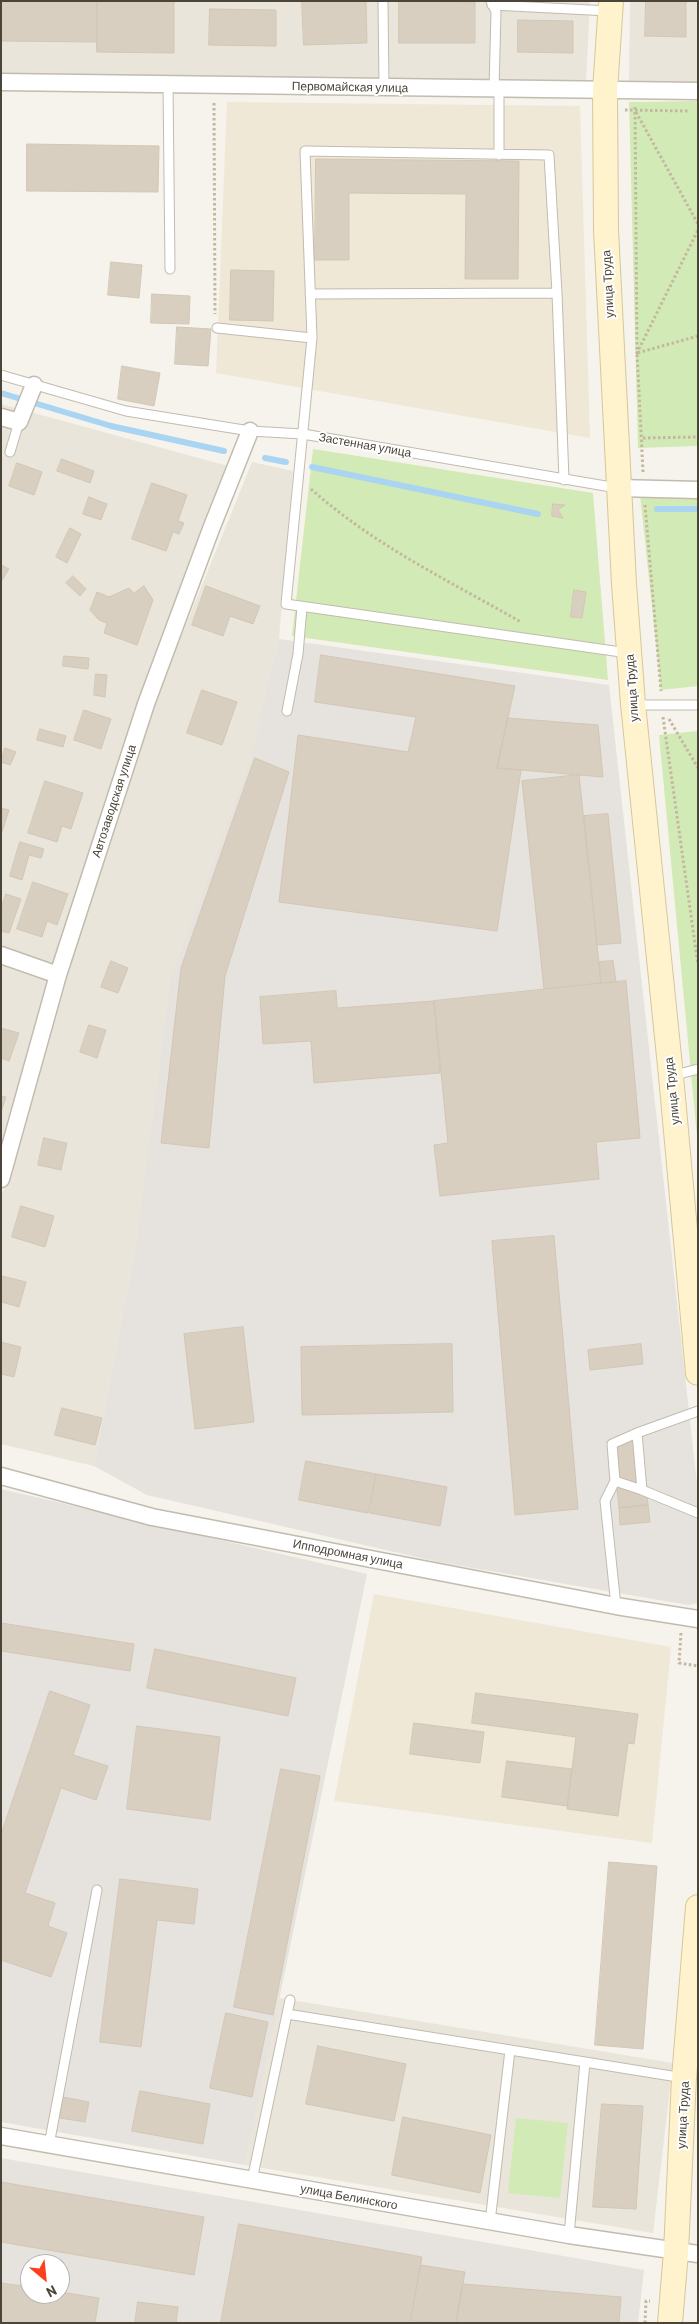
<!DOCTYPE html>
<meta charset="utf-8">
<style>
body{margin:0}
#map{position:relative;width:699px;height:2324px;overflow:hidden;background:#f6f3ec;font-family:Barlow,sans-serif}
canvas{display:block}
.frame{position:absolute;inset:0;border:2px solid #4b4439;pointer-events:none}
.north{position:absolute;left:20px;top:2254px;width:50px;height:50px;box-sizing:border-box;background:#fff;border:1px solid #b7b4b0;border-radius:50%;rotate:152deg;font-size:14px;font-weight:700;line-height:20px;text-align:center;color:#4b4439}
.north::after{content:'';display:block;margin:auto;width:18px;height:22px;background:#fc3f1d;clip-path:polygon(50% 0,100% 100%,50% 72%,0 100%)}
</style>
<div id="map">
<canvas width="699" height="2324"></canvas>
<div class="frame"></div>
<div class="north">N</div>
</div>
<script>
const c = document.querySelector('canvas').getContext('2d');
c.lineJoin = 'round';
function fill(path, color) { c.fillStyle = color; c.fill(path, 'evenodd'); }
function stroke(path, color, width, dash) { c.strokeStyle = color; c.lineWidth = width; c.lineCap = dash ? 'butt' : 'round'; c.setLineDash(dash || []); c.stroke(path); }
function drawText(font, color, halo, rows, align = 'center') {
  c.font = font + ' Barlow,sans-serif'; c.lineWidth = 4; c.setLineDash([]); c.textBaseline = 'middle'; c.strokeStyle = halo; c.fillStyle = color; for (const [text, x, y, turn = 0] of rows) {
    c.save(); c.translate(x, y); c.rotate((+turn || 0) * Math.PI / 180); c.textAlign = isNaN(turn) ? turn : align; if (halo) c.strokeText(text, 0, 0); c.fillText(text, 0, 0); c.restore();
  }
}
fill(new Path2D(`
 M 1,1 L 590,1 L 586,83 L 1,73 Z
 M 630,1 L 698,1 L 698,82 L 629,82 Z
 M 1,404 L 228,466 L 1,1156 Z
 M 252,462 L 293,471 L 279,639 L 138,1233 L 94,1466 L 1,1444 L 1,1198 L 78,940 L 159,691 Z
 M 279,1998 L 673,2063 L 653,2233 L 245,2165 Z`), '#eae5da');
fill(new Path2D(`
 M 279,639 L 609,685 L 698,1493 L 698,1603 L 688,1605 L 438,1562 L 147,1495 L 94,1466 L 138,1233 L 171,979 L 248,768 Z
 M 1,1489 L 367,1574 L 245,2165 L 1,2122 Z
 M 1,2158 L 644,2270 L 638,2323 L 1,2323 ZM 30,2264 L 60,2264 L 60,2294 L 30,2294 Z`), '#e6e2dd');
fill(new Path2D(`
 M 227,102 L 580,106 L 590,438 L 216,373 Z
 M 374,1594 L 671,1647 L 652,1843 L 334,1801 Z`), '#efe8d6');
fill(new Path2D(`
 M 698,101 L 698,446 L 638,448 L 629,102 Z
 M 313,449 L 593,493 L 608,680 L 292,636 Z
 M 640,495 L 698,496 L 698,686 L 661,690 Z
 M 698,731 L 698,1147 L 659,735 Z
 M 516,2118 L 568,2123 L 560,2198 L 508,2193 Z`), '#d2eab5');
stroke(new Path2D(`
 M 1,393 L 111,426 L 224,451
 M 265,458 L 286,462
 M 312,467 L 538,514
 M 657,509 L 698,509`), '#a9d4f2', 6);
const building = new Path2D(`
 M 1,1 L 97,1 L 97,42 L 1,41 Z
 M 97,1 L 174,1 L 174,53 L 97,52 Z
 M 302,1 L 366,1 L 367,43 L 304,45 Z
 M 399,1 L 475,2 L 475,43 L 399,43 Z
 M 646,1 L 686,1 L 686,37 L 645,36 Z
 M 210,9 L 276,10 L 276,46 L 209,45 Z
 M 518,20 L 573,21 L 573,53 L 518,52 Z
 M 27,144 L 159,146 L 158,192 L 27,191 Z
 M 316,159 L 519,161 L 518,279 L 465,279 L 466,194 L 349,193 L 349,260 L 315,260 Z
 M 111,262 L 142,265 L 139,298 L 108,295 Z
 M 231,270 L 274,271 L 273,321 L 230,320 Z
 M 152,294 L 190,296 L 189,324 L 151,323 Z
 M 177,327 L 211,329 L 208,366 L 175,364 Z
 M 122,366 L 160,373 L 154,406 L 118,399 Z
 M 62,459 L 94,471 L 90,483 L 57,471 Z
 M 17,463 L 42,472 L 34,495 L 9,486 Z
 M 152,483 L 187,495 L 178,521 L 184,523 L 179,534 L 173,532 L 166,551 L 132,539 Z
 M 89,497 L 107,504 L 101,520 L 83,514 Z
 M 553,504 L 565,505 L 558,510 L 563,518 L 552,516 Z
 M 70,528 L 81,534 L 67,563 L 56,557 Z
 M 1,565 L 9,569 L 1,582 Z
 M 73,576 L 86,589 L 80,596 L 66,583 Z
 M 144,586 L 153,600 L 137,645 L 104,633 L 107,623 L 99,620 L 90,610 L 97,592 L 109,597 L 129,588 L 134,593 Z
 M 206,586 L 260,606 L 253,624 L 230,616 L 223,636 L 192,625 Z
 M 574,590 L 586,592 L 582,618 L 571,617 Z
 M 321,655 L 515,686 L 497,768 L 521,770 L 497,931 L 279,902 L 298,735 L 408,752 L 416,717 L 315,702 Z
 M 64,656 L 89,658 L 88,669 L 63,666 Z
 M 96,674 L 107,675 L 105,697 L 94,695 Z
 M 202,690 L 237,702 L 222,745 L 187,733 Z
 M 84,710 L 111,719 L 101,749 L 74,740 Z
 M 508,718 L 598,725 L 603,777 L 497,768 Z
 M 40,729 L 66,736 L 63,747 L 37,740 Z
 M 5,748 L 16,752 L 10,765 L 1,762 Z
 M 255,758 L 289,772 L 225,976 L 209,1148 L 161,1143 L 181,968 Z
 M 579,775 L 601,983 L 544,989 L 522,781 Z
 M 45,781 L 83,793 L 71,829 L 62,826 L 57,842 L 28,833 Z
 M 1,808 L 9,810 L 2,832 L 1,832 Z
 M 608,814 L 621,943 L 597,945 L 584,816 Z
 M 20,842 L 44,849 L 41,858 L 29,855 L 22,880 L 10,876 Z
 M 33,882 L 68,894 L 57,925 L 47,921 L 42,937 L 17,929 Z
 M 6,894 L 21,899 L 9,933 L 1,931 L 1,909 Z
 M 111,961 L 128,968 L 118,993 L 101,987 Z
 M 613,961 L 616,982 L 601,983 L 599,962 Z
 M 626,981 L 640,1138 L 596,1142 L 599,1179 L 440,1196 L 434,1145 L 448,1143 L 434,1001 Z
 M 336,991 L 337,1008 L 434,1001 L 440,1073 L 314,1083 L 311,1041 L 263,1044 L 260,997 Z
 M 89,1025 L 106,1030 L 97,1058 L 80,1052 Z
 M 1,1028 L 19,1033 L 9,1061 L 1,1058 Z
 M 1,1096 L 6,1097 L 1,1112 Z
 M 44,1138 L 67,1143 L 61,1170 L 38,1165 Z
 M 21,1206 L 54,1216 L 45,1247 L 12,1237 Z
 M 554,1236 L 578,1509 L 515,1515 L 492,1241 Z
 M 2,1276 L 26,1282 L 19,1307 L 1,1302 Z
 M 243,1327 L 254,1422 L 195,1429 L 184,1334 Z
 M 1,1342 L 21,1347 L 14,1377 L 1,1374 Z
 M 452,1344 L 453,1412 L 302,1415 L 301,1347 Z
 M 641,1344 L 643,1364 L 590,1370 L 588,1350 Z
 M 62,1408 L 102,1418 L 95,1445 L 55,1435 Z
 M 641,1438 L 648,1505 L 619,1508 L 612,1441 Z
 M 306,1461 L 376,1474 L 368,1513 L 299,1500 Z
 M 377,1474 L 447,1487 L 440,1526 L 370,1513 Z
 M 648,1505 L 650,1522 L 620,1525 L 619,1508 Z
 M 1,1623 L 134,1644 L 130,1671 L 1,1651 Z
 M 155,1649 L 296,1678 L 288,1716 L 147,1688 Z
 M 50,1691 L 90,1705 L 73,1755 L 108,1766 L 96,1800 L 61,1788 L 25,1893 L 55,1903 L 48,1926 L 67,1933 L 51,1977 L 1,1960 L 1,1835 Z
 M 476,1693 L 638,1714 L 634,1744 L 628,1743 L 618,1816 L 567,1809 L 576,1737 L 472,1723 Z
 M 414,1723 L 484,1732 L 480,1763 L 410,1754 Z
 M 137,1726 L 220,1737 L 210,1820 L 127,1809 Z
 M 507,1761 L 572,1769 L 567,1806 L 502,1797 Z
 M 281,1769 L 320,1776 L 273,2015 L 234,2007 Z
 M 609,1862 L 657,1866 L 643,2049 L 595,2045 Z
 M 120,1879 L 198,1889 L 194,1924 L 157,1920 L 141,2047 L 100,2042 Z
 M 226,2013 L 268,2022 L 252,2097 L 210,2088 Z
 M 318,2046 L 406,2064 L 394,2121 L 306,2104 Z
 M 140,2091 L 210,2104 L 203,2144 L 132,2131 Z
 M 63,2097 L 89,2102 L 85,2122 L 60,2118 Z
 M 602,2104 L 643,2106 L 636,2209 L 593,2207 Z
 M 403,2117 L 491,2135 L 480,2193 L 392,2175 Z
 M 1,2182 L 204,2217 L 194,2275 L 1,2242 Z
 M 239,2224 L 422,2257 L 410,2323 L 221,2323 Z
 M 421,2265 L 465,2272 L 456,2323 L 411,2321 Z
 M 1,2283 L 30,2287 L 30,2294 L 60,2294 L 60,2292 L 99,2298 L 95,2323 L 1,2323 Z
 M 463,2284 L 621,2297 L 619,2323 L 456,2323 Z
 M 138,2302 L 178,2307 L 176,2323 L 135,2323 Z`);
fill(building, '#d8cfc1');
stroke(building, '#d3c7b4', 1);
const lane = new Path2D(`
 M 383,1 L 384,87
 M 491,1 L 496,12 L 494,89
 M 492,5 L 609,11
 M 168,84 L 170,269
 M 499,155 L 499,89
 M 557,293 L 549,155 L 305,151 L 312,338 L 286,604 L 628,653
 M 310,294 L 557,293 L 564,480
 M 217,328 L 312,338
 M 1,375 L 126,411 L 250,431 L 303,434 L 617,488
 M 10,452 L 19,422
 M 633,705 L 698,705
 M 287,711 L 298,654 L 302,607
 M 671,1076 L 698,1069
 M 698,1411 L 637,1433 L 642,1490 L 698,1513
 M 637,1433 L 612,1444 L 615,1481 L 642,1490
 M 615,1481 L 605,1501 L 616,1606
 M 287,2014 L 684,2078
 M 49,2145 L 97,1890
 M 252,2180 L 290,2000
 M 490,2222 L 510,2050
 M 569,2235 L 585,2062`);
const street = new Path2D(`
 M 1,82 L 698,91
 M 1,417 L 19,422 L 34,385
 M 618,488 L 698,490
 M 1,955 L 58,975
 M 1,1179 L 58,975 L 146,704 L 211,529 L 250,431
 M 1,1476 L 152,1517 L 616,1606 L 698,1619
 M 1,2136 L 569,2235 L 698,2254`);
const secondary = new Path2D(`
 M 611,1 L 605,91 L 606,230 L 624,584 L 633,704 L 671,1076 L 698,1373
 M 670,2323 L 676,2252 L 684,2078 L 698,1907`);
stroke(lane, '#c2bbae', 11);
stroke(street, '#c2bbae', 19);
stroke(secondary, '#d6c79b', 26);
stroke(new Path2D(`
 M 214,103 L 215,314
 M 635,107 L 637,353 L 698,230
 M 625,110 L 689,111
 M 636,112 L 698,224
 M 643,438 L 698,437
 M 643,472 L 637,353 L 698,336
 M 311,489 C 374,545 449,581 521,622
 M 645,505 L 661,691
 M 663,717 L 698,965
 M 669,719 L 698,768
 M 681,1633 L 679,1663 L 698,1666
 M 645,2323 L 646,2301 L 650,2301`), '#c4b79f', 3, [2.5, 2.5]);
stroke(lane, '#fff', 9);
stroke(street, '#fff', 16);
stroke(secondary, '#fff3cd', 24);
drawText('12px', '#4b4439', '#fff', [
 ["Первомайская улица",350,87,1],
 ["улица Труда",608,284,-93],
 ["Застенная улица",365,445,10],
 ["улица Труда",632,688,-94],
 ["Автозаводская улица",114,801,-72],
 ["улица Труда",672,1091,-96],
 ["Ипподромная улица",348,1554,11],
 ["улица Труда",683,2115,-87],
 ["улица Белинского",349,2197,10]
]);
</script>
